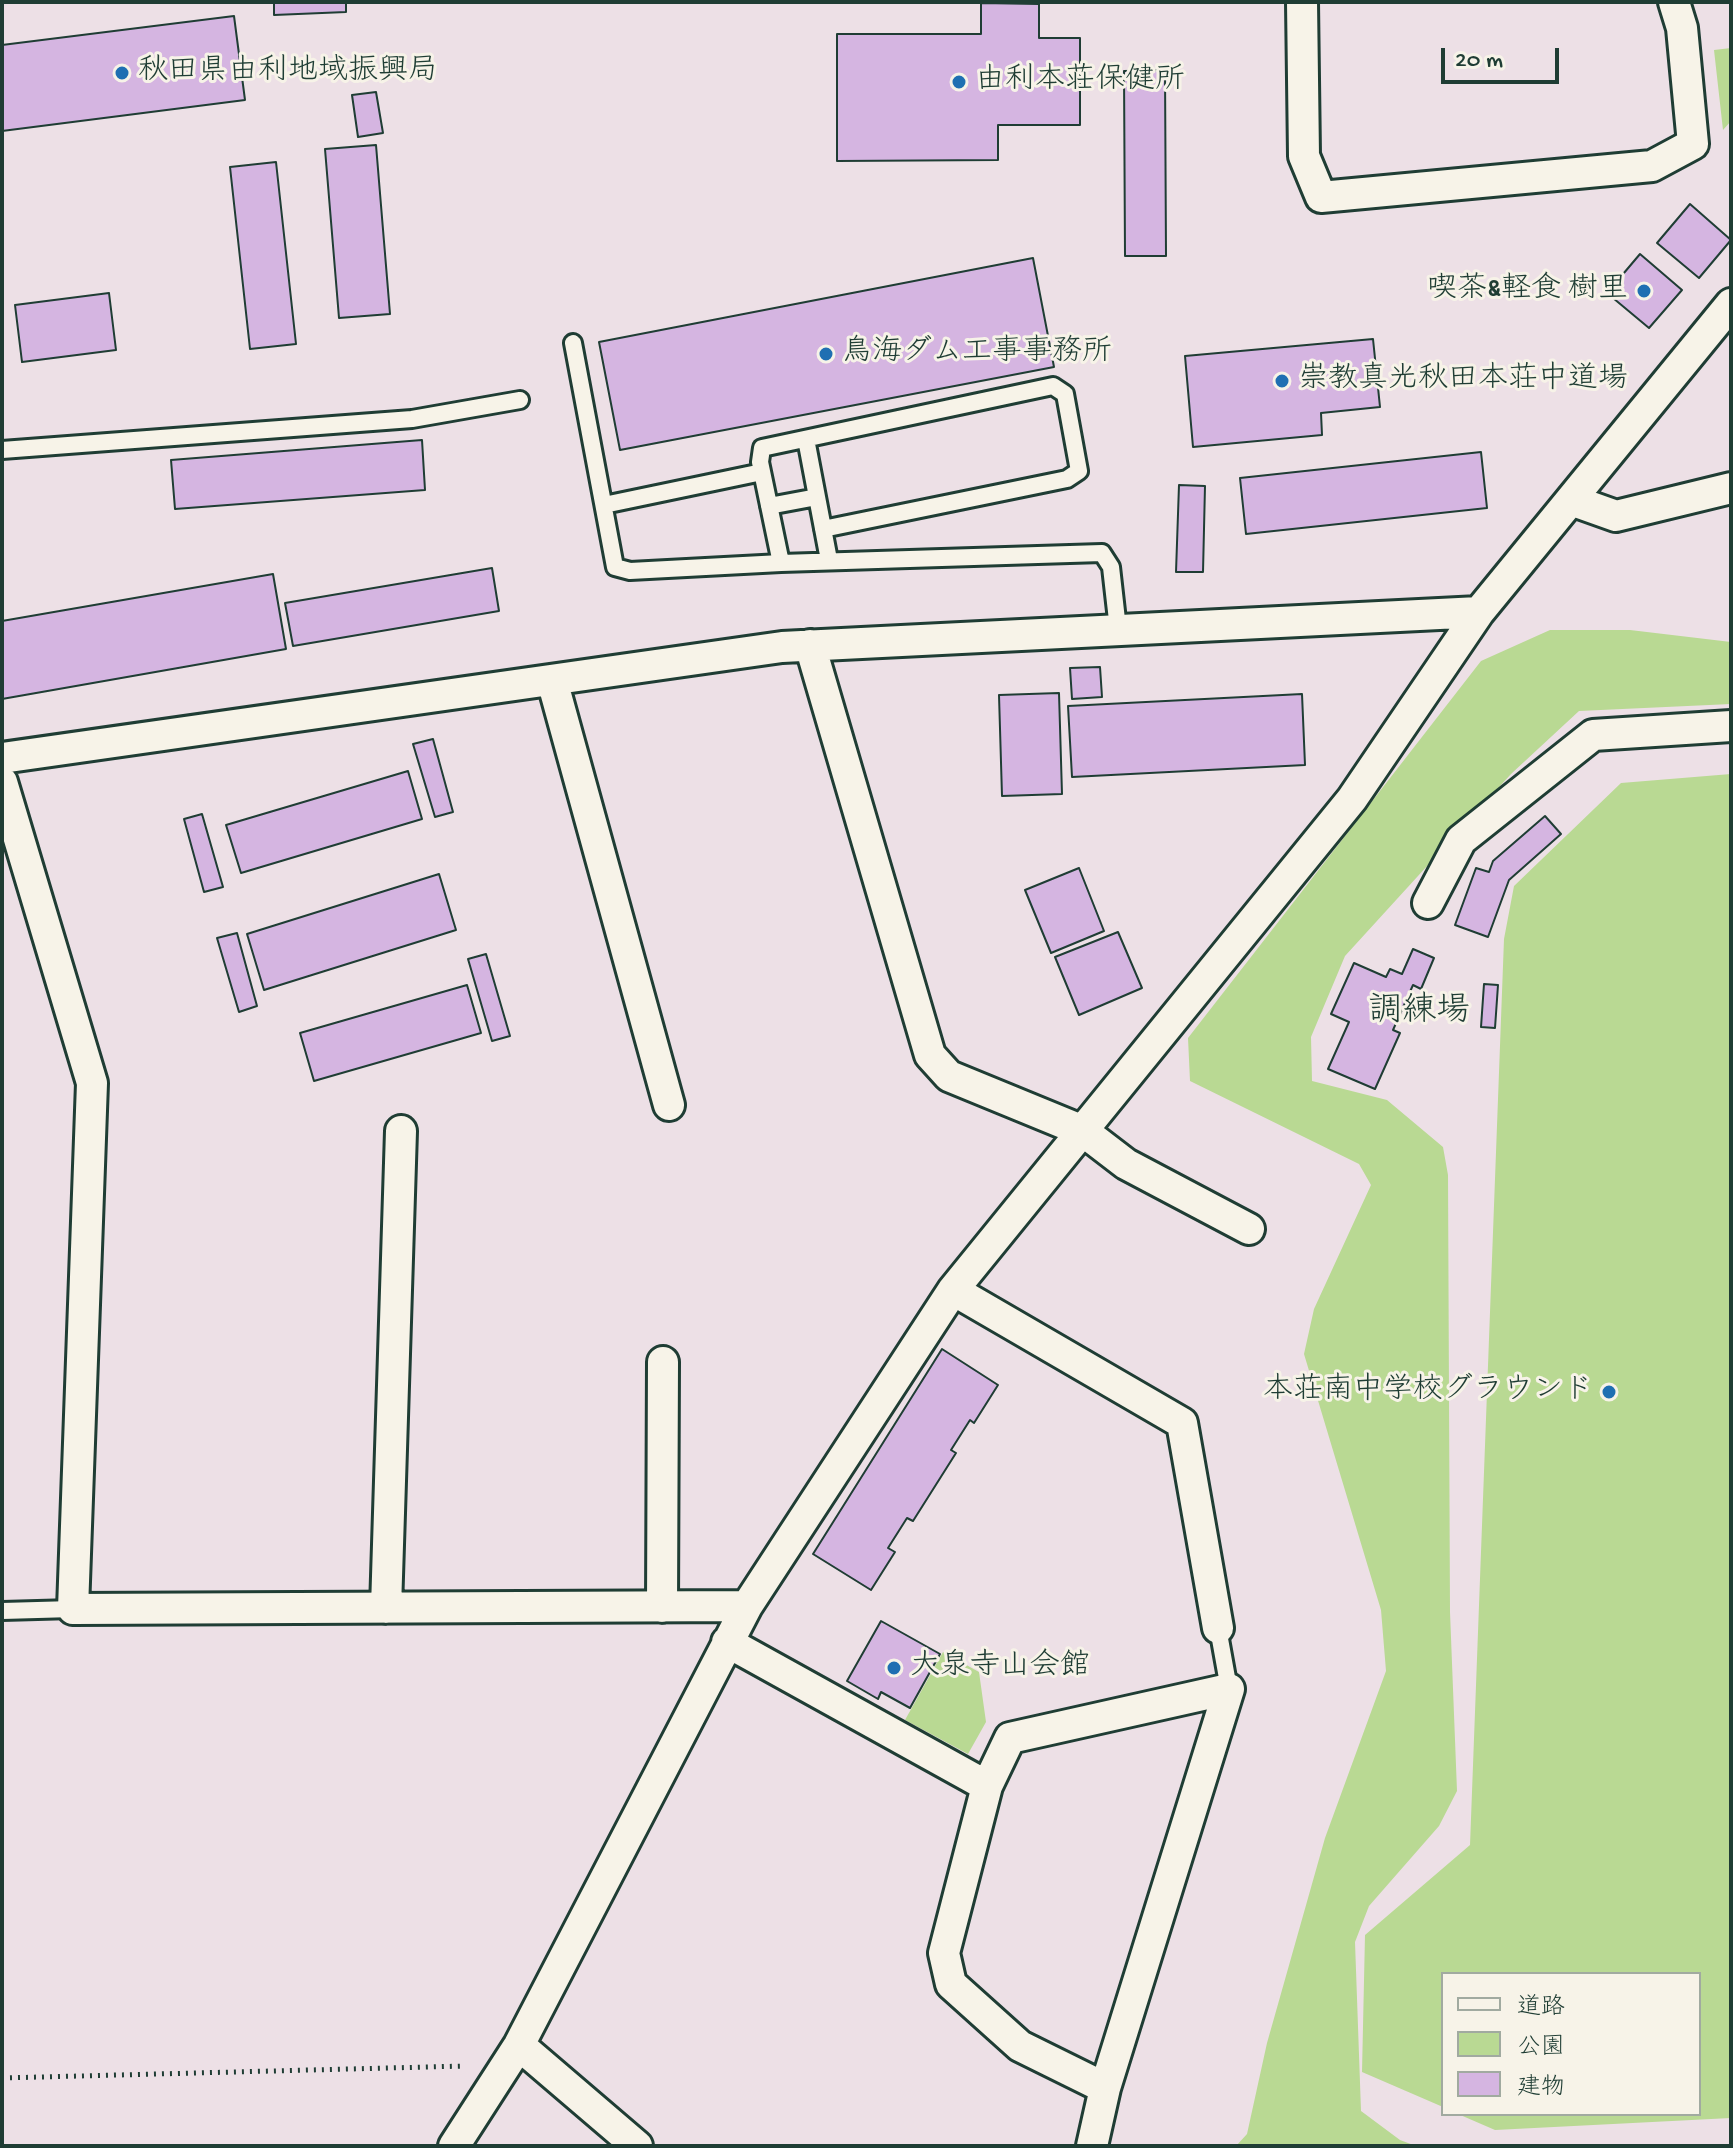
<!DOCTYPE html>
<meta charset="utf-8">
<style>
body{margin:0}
#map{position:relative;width:1733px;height:2148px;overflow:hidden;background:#ede0e6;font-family:"Gochi Hand","Klee One",sans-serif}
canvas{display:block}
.frame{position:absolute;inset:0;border:4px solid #1f3d34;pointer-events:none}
.legend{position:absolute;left:1441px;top:1972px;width:260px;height:144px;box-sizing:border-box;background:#f7f3e8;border:2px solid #a1aaa0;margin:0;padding:10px 14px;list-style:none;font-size:24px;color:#1f3d34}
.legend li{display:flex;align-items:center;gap:16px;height:40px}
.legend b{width:40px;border:2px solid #a1aaa0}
.scale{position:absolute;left:1441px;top:48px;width:118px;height:36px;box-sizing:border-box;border:4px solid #1f3d34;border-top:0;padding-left:10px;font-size:24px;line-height:28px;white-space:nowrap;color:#1f3d34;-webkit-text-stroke:6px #f7f3e8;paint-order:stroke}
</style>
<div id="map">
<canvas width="1733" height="2148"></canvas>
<div class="frame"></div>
<ul class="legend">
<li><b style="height:10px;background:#f7f3e8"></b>道路</li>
<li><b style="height:22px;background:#b9d993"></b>公園</li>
<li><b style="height:22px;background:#d5b5e1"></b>建物</li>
</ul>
<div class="scale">20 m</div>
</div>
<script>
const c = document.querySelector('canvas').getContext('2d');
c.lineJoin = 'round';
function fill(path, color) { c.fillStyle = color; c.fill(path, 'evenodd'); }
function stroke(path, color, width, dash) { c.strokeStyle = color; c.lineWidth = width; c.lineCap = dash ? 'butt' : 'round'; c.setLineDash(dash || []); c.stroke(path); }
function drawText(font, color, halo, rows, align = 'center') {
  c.font = font + ' "Gochi Hand","Klee One",sans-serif'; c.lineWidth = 6; c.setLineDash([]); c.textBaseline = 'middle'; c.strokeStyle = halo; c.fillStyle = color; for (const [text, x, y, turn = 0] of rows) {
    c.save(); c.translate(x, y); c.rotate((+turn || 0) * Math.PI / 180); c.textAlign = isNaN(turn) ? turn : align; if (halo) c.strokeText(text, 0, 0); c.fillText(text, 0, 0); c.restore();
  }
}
fill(new Path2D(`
 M 1731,48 L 1731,121 L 1723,130 L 1714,50 Z
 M 1550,630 L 1630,630 L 1731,642 L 1731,704 L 1579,711 L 1511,774 L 1345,956 L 1311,1037 L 1312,1081 L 1387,1100 L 1443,1147 L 1448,1175 L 1450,1612 L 1457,1791 L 1439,1826 L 1369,1906 L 1355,1942 L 1361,2111 L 1400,2140 L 1416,2146 L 1236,2146 L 1247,2134 L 1267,2043 L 1325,1838 L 1386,1671 L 1381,1610 L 1304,1354 L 1314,1309 L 1371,1185 L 1359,1164 L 1190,1081 L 1188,1038 L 1481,661 Z
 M 1731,774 L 1731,2118 L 1495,2130 L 1458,2114 L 1699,2114 L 1699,1974 L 1443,1974 L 1443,2107 L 1362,2072 L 1365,1935 L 1470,1845 L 1504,939 L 1514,886 L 1621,783 Z
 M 943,1652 L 979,1672 L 986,1722 L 968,1754 L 905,1720 Z`), '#b9d993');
const building = new Path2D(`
 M 274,2 L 346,2 L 346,12 L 274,15 Z
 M 981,3 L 1039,4 L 1039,38 L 1080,38 L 1080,125 L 998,125 L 998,160 L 837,161 L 837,34 L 981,34 Z
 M 234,16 L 245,100 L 2,131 L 2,45 Z
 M 1165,70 L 1166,256 L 1125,256 L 1124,71 Z
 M 376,92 L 383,133 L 358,137 L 352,95 Z
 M 376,145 L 390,314 L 339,318 L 325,149 Z
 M 276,162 L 296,344 L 250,349 L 230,167 Z
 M 1690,204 L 1731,240 L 1699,278 L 1657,243 Z
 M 1640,254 L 1682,290 L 1649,328 L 1607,293 Z
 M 1033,258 L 1054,367 L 620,450 L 599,342 Z
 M 109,293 L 116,350 L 22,362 L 15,305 Z
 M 1373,339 L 1380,407 L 1321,413 L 1322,435 L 1193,447 L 1185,356 Z
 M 422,440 L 425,490 L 175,509 L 171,460 Z
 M 1481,452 L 1487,508 L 1246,534 L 1240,478 Z
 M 1179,485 L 1205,486 L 1203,572 L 1176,572 Z
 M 492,568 L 499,611 L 293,646 L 285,603 Z
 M 273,574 L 286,649 L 2,699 L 2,621 Z
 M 1100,667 L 1102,697 L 1072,699 L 1070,668 Z
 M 1059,693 L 1062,794 L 1002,796 L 999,695 Z
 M 1302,694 L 1305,765 L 1072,777 L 1068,706 Z
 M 433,739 L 453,812 L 435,817 L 413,744 Z
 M 408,771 L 422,819 L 241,873 L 226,825 Z
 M 202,814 L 223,887 L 204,892 L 184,819 Z
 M 1545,816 L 1561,834 L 1509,880 L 1488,937 L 1455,925 L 1476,868 L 1489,872 L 1493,861 Z
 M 1079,868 L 1104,931 L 1051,953 L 1025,890 Z
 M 439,874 L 456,930 L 264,990 L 247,934 Z
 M 1118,932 L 1142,988 L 1079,1015 L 1055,957 Z
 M 237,933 L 257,1006 L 239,1012 L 217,938 Z
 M 1413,949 L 1434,958 L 1421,989 L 1413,985 L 1393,1030 L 1400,1033 L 1375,1089 L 1328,1069 L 1349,1022 L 1331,1014 L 1354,963 L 1386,977 L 1390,969 L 1402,974 Z
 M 486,954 L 510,1036 L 492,1041 L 468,959 Z
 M 1484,984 L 1498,985 L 1495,1028 L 1481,1027 Z
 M 467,985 L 481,1033 L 314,1081 L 300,1033 Z
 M 942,1349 L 998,1385 L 974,1423 L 970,1420 L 951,1450 L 956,1453 L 913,1521 L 907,1518 L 888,1548 L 895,1552 L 871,1590 L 813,1554 Z
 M 881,1621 L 940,1654 L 910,1708 L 881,1692 L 878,1699 L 847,1681 Z`);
fill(building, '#d5b5e1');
stroke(building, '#1f3d34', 2);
const service = new Path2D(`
 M 573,343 L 615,567 L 630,571 L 781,563
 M 806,439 L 829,560
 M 2,450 L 412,419 L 520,400
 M 604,505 L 762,472
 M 769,506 L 817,497
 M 823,529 L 1067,479 L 1079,471 L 1065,394 L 1053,386 L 762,448 L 760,462 L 781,563 L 1102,553 L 1111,567 L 1118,629
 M 2,1611 L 73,1609
 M 1218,1628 L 1229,1689`);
const minor = new Path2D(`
 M 1302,2 L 1304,156 L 1321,197 L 1652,166 L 1693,144 L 1682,28 L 1674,2
 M 1571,500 L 1616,516 L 1731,488
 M 810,645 L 930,1055 L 949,1076 L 1083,1131 L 1126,1164 L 1249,1229
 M 552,680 L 669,1105
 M 2,758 L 782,647 L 1479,612
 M 2,782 L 92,1083 L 73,1609 L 747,1606
 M 1428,903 L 1461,840 L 1593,735 L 1731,726
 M 953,1290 L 1182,1423 L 1218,1628
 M 662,1607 L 663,1362
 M 386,1608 L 401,1131
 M 727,1642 L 987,1786 L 944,1953 L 951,1984 L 1020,2046 L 1105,2088 L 1092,2146
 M 987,1786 L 1010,1738 L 1229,1689 L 1105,2088
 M 519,2045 L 637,2146
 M 454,2146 L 519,2045 L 747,1606 L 953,1290 L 1352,799 L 1479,612 L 1731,304`);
stroke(service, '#1f3d34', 22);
stroke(minor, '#1f3d34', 36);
stroke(new Path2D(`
 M 2,2078 L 465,2066`), '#1f3d34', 5, [2, 6]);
stroke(service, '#f7f3e8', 16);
stroke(minor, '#f7f3e8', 30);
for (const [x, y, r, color] of [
 [122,73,8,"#1f6fb2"],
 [959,82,8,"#1f6fb2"],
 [1644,291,8,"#1f6fb2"],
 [826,354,8,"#1f6fb2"],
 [1282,381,8,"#1f6fb2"],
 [1609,1392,8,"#1f6fb2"],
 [894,1668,8,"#1f6fb2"]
]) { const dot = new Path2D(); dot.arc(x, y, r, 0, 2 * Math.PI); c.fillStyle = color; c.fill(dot); stroke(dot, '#f7f3e8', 3); }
drawText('30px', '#1f3d34', '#f7f3e8', [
 ["秋田県由利地域振興局",138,73],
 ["由利本荘保健所",975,82],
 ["喫茶&軽食 樹里",1628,291,"right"],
 ["鳥海ダム工事事務所",842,354],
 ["崇教真光秋田本荘中道場",1298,381],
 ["本荘南中学校グラウンド",1593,1392,"right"],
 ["大泉寺山会館",910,1668]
], 'left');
drawText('34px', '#1f3d34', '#f7f3e8', [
 ["調練場",1419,1014]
]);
</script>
